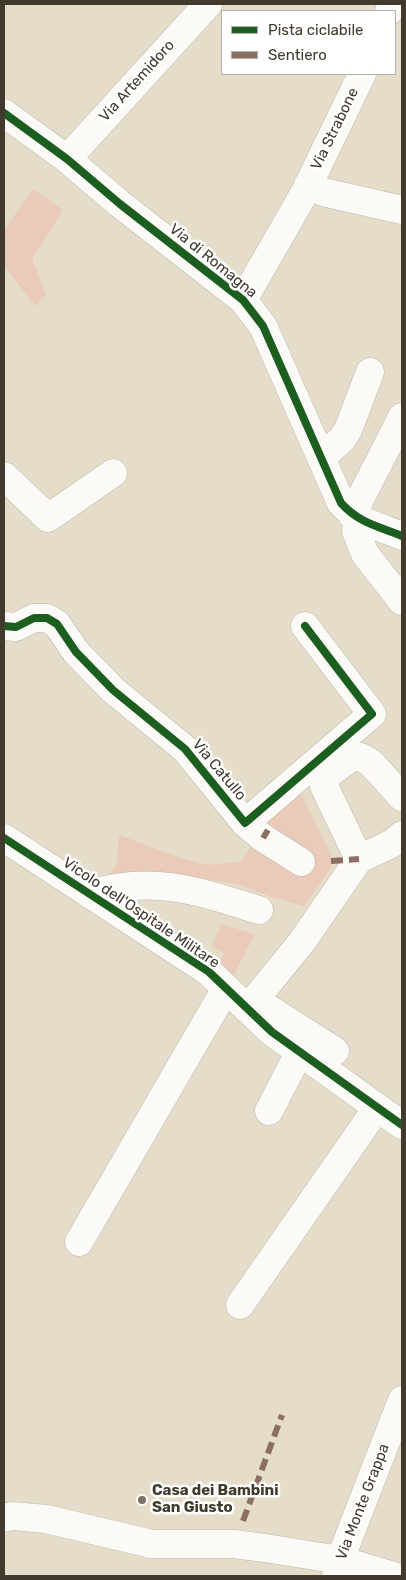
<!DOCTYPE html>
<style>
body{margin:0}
#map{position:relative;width:406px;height:1580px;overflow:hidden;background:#e6dcca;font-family:Rubik,sans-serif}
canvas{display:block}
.frame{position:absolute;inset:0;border:5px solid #413a2d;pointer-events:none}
.legend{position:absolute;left:221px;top:10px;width:175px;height:65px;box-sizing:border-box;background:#fff;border:1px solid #b3b0ab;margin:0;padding:6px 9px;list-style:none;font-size:15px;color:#413a2d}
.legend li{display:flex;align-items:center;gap:10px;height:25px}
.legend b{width:25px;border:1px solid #b3b0ab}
</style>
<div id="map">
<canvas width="406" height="1580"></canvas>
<div class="frame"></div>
<ul class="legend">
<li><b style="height:6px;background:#1b5e20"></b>Pista ciclabile</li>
<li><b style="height:6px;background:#8d6e63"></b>Sentiero</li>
</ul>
</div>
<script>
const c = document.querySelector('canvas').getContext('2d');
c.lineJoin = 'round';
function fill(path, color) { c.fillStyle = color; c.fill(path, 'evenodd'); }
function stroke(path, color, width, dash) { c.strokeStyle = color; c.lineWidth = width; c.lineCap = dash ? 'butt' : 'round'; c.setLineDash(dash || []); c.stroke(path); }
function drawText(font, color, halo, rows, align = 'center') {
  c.font = font + ' Rubik,sans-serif'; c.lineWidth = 5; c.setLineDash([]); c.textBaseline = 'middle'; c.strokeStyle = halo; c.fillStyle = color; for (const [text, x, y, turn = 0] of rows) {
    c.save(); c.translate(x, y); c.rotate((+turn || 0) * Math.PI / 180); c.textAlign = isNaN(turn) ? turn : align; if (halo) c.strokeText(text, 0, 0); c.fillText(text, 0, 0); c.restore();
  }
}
fill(new Path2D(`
 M 33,189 L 63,210 L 32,259 L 46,295 L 35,306 L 6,268 L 4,270 L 4,230 Z
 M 297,786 L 331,855 L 331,868 L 304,906 L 271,897 L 238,884 L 193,877 L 148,874 L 107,878 L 117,863 L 119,835 L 184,859 L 207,865 L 241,862 L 251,846 L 296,872 L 256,822 Z
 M 221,924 L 255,934 L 229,984 L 215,971 L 224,953 L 212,946 Z`), '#eacab9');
const minor = new Path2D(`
 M 389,11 L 392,4
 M 4,113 L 67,159 L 120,204 L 243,300 L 263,326 L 341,503 C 359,523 378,526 402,536
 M 67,159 L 208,4
 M 308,185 L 323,192 L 402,210
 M 243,300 L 305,192 L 362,74
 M 321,458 L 342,439 L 348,430 L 370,372
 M 4,476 L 48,518 L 113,473
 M 352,515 L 402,417
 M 362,520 L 356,531 L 365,554 L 402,601
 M 4,626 L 16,627 L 34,618 L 47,618 L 57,624 L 76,652 L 113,690 L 185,749 L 245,823 L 372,714 L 305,626
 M 245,823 L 263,838 L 301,862
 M 4,838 L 209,972 L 272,1032 L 402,1125
 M 359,859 L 324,786 L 327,775 L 352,757 L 361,757 L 371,763 L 402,797
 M 89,894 C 153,875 199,891 259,910
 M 266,1007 L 335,1051
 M 247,1009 L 301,943 L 359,859 L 391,844 L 402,835
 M 269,1111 L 299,1053
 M 79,1242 L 225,990
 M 240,1305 L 377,1108
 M 4,1518 L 12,1516 L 46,1519 L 152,1544 L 234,1544 L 265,1548 L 340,1560 L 393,1576
 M 336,1576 L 340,1560 L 402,1400`);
stroke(minor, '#beb7a8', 29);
stroke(minor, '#fbfaf7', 28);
stroke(new Path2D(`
 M 263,838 L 268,830
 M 331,861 L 359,859
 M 243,1521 L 282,1415`), '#8d6e63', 6, [12, 6]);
stroke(new Path2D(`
 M 4,113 L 67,159 L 120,204 L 243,300 L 263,326 L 341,503 C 359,523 378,526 402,536
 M 4,626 L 16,627 L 34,618 L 47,618 L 57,624 L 76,652 L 113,690 L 185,749 L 245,823 L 372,714 L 305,626
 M 4,838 L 209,972 L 272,1032 L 402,1125`), '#1b5e20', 8);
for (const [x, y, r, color] of [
 [142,1500,5,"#7b7364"]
]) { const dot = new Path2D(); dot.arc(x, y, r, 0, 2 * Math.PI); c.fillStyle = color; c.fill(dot); stroke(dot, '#fff', 2); }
drawText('15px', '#413a2d', '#fff', [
 ["Via Artemidoro",137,81,-48],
 ["Via Strabone",335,129,-64],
 ["Via di Romagna",213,261,39],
 ["Via Catullo",219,770,50],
 ["Vicolo dell'Ospitale Militare",141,913,34],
 ["Via Monte Grappa",363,1502,-69]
]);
drawText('bold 15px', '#413a2d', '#fff', [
 ["Casa dei Bambini",152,1491],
 ["San Giusto",152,1508]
], 'left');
</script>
